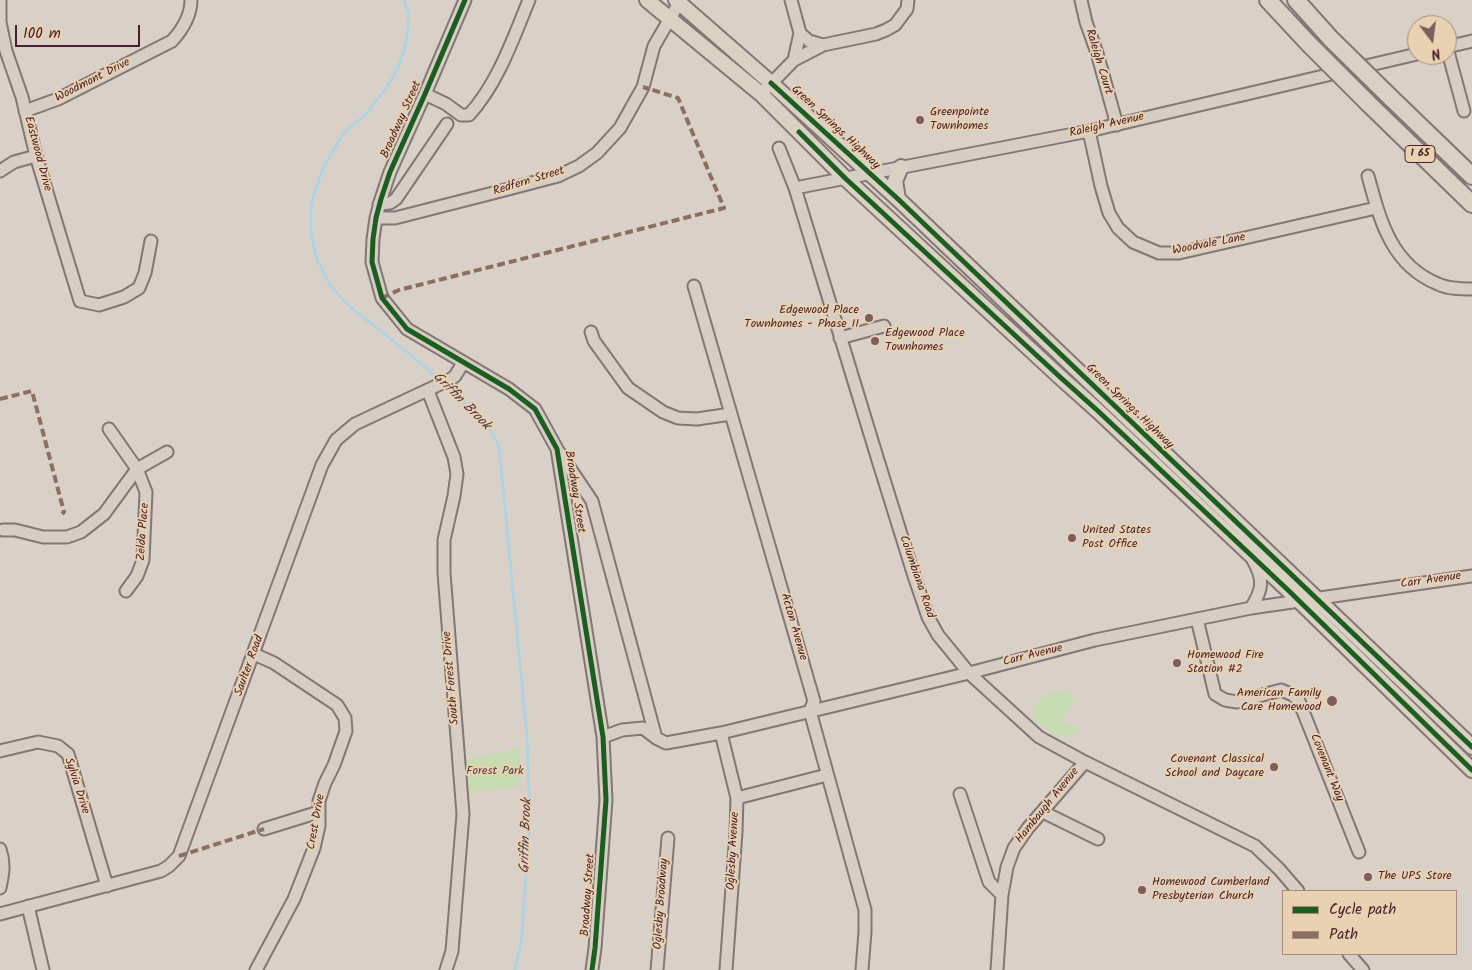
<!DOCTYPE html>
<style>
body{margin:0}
#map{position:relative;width:1472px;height:970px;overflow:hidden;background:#d9d0c7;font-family:Kalam,sans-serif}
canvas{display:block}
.legend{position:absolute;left:1282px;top:890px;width:175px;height:65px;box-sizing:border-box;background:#e8d2b1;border:1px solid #a98a7b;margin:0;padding:6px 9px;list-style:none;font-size:15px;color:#4a1f2b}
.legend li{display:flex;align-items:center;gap:10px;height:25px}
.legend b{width:25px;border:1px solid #a98a7b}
.north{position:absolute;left:1407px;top:15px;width:50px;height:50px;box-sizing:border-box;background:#e8d2b1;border:1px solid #a98a7b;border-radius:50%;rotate:165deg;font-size:14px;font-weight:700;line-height:20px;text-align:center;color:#4a1f2b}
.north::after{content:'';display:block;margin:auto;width:18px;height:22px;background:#7c5d62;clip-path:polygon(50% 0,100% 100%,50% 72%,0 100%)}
.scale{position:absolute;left:15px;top:25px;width:125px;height:22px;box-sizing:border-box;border:2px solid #4a1f2b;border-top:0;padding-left:6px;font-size:15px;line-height:18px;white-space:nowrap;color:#4a1f2b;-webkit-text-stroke:4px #e8d2b1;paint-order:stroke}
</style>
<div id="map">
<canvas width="1472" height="970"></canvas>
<ul class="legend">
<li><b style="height:6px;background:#1b5e20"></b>Cycle path</li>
<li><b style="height:6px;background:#8d6e63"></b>Path</li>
</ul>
<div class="north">N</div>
<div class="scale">100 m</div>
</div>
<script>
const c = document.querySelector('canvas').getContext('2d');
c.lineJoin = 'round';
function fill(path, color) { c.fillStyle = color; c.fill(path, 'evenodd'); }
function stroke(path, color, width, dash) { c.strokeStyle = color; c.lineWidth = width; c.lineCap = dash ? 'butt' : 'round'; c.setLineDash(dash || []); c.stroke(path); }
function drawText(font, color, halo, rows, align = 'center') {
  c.font = font + ' Kalam,sans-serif'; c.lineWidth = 4; c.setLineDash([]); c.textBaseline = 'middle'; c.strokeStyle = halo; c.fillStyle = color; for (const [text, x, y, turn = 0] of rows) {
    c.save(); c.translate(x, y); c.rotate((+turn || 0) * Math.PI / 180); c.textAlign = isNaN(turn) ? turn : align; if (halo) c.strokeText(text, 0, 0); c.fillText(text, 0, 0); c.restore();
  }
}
fill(new Path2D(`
 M 1069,689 L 1074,701 L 1062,719 L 1068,725 L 1073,726 L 1075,725 L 1079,732 L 1070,735 L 1062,735 L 1061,739 L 1035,721 L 1032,708 L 1040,705 L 1038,697 Z
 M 520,748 L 520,786 L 467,793 L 464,760 Z`), '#c7dbb2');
stroke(new Path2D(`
 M 404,0 L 409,14 L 408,30 L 405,47 L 399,66 L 389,84 L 366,114 L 343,134 L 323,168 L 311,203 L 311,236 L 317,259 L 330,285 L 349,306 L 406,351 L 441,381
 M 447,386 L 489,427 L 499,446 L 527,737 L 530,820 L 529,837 L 521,943 L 515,970`), '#a8d5e7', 2.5);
const minor = new Path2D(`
 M 0,0 L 0,22 L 6,51 L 22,97 L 36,156 L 80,301 L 99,305 L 124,297 L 139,288 L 145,273 L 151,241
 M 465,0 L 425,94 L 390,172 L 381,199 L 376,218 L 373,239 L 372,262 L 382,298 L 407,329 L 509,389 L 535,409 L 557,449 L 603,737 L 606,800 L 595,948 L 592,970
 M 791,0 L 800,33 L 809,41 L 823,45 L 876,34 L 886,30 L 895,25 L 907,9 L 908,0
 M 1081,0 L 1086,22 L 1097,53 L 1117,125
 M 1447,47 L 1472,41
 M 1447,48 L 1464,111
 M 794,60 L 823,45
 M 425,94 L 446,104 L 461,115 L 469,115 C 498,83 513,39 529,0
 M 761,94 L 794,60 L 800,33
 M 25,111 L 58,99 L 172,41 C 182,30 191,16 191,0
 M 1089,131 L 1101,186 L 1109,213 L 1118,228 L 1133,242 L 1159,253 L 1179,253 L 1376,208
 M 779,148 L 795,188 L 877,457 L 914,576 L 928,617 L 938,635 L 969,673 L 1039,737 L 1085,762 L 1255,846 L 1279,869 L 1298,891
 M 0,171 L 14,162 L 36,156
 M 1368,176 C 1380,220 1391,265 1438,284 C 1448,289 1461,289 1472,289
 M 795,188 L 1089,131 L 1417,54
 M 379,204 L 390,203 L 396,199 L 447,124
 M 376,218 L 395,218 L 497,192 L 558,176 L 579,166 L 597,153 L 620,128 L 643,87 L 654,46 L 679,3
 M 694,286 L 814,701 L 810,711 L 865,910 L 865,932 L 862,970
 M 591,332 L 594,341 L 628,388 L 663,412 L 678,418 L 697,419 L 731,414
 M 840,338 L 884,326
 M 428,391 L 454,457 L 457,474 L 454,496 L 444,540 L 444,573 L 463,814 L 452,951 L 446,970
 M 109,429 L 137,469 L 146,492 L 143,560 L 137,576 L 126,591
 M 559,452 L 592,501 L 656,738
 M 3,530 L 15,530 L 43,537 L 67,537 L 81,532 L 104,514 L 137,469 L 167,452
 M 1251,608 C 1263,589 1264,580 1253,560
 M 1197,619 L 1215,694 L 1225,700 L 1237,702 L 1281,690 L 1293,695 L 1299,701 L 1359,852
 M 254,654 L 274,663 L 337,705 L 345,718 L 346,731 L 334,765 L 325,783 L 319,801 L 319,826 L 314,848 L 294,899 L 256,970
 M 721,733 L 737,798 L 736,832 L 726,970
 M 603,737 L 622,730 L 643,728 L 656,738 L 666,743 L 721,733 L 969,673 L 1095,640 L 1251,608 L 1472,576
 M 0,751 L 38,742 L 58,746 L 68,754 L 107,886
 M 960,794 L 989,882 L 1002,895
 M 737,798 L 827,775
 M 1043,812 L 1098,839
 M 264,829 L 319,812
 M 0,849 C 5,863 3,874 0,888
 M 28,906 L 43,970
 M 0,914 L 161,871 L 169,866 L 179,856 L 322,465 L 336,440 L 355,424 L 451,379 L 455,376 L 463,363
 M 1349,954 L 1363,970
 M 657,970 L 668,838
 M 997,970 L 1002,895 L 1007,867 L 1014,848 L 1028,828 L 1085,762`);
const major = new Path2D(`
 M 647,0 L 761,94 L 845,178 L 1060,377 L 1098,411 L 1289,591 L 1472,770
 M 676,0 L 771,83 L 898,199 L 1472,747
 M 898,199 L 895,181 L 901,167`);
const highway = new Path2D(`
 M 1268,0 L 1309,44
 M 1296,0 L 1331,39
 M 1390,97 L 1472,176
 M 1368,103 L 1472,204`);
stroke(minor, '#837674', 15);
stroke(major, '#837674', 18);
stroke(highway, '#837674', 20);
stroke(minor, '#d6cec4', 11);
stroke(major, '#dad1c4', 14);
stroke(highway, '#dad1c4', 16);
const highwayBridge = new Path2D(`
 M 1331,39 L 1390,97
 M 1309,44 L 1368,103`);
stroke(highwayBridge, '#837674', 20, []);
stroke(highwayBridge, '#dad1c4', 16);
stroke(new Path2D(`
 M 382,298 L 399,290 L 724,208 L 678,98 L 643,87
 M 0,399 L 32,391 L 64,512 L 62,514
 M 179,856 L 264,829`), '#8d6e63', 4, [8, 4]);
stroke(new Path2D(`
 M 465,0 L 425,94 L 390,172 L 381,199 L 376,218 L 373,239 L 372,262 L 382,298 L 407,329 L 509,389 L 535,409 L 557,449 L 603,737 L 606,800 L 595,948 L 592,970
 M 771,83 L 898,199 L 1472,747
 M 799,132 L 845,178 L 1060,377 L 1098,411 L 1289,591 L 1472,770`), '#1b5e20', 5);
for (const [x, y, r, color] of [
 [920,120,5,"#7c5d62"],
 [869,318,5,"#7c5d62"],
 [875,341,5,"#7c5d62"],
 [1072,538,5,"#7c5d62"],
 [1177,663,5,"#7c5d62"],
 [1332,701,6,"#7c5d62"],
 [1274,767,5,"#7c5d62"],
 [1368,877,5,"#7c5d62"],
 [1142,890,5,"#7c5d62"]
]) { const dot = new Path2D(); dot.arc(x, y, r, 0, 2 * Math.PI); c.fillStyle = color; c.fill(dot); stroke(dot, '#e8d2b1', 2); }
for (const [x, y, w] of [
 [1420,154,30]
]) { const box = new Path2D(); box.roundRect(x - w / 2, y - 8.5, w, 17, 4); c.fillStyle = '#e8d2b1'; c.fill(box); stroke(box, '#4a1f2b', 1); }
drawText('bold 11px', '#4a1f2b', null, [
 ["I 65",1420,154]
]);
drawText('12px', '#4a1f2b', '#e8d2b1', [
 ["Raleigh Court",1098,62,73],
 ["Woodmont Drive",93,81,-27],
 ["Broadway Street",402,120,-66],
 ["Raleigh Avenue",1107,126,-13],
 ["Green Springs Highway",835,128,43],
 ["Eastwood Drive",37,154,75],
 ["Redfern Street",529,182,-17],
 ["Woodvale Lane",1209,245,-11],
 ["Green Springs Highway",1129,407,44],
 ["Broadway Street",574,492,81],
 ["Zelda Place",144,532,-86],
 ["Columbiana Road",916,577,71],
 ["Carr Avenue",1431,581,-8],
 ["Acton Avenue",793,627,74],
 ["Carr Avenue",1033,656,-14],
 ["Saulter Road",250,666,-70],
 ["South Forest Drive",452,678,-95],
 ["Covenant Way",1326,768,68],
 ["Sylvia Drive",76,786,72],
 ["Hambaugh Avenue",1048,806,-51],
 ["Crest Drive",317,822,-80],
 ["Oglesby Avenue",734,851,-87],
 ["Broadway Street",589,895,-86],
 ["Oglesby Broadway",662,904,-86]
]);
drawText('12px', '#4a1f2b', '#e8d2b1', [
 ["Greenpointe",930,113],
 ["Townhomes",930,127],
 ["Edgewood Place",859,311,"right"],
 ["Townhomes - Phase II",859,325,"right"],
 ["Edgewood Place",885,334],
 ["Townhomes",885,348],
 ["United States",1082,531],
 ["Post Office",1082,545],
 ["Homewood Fire",1187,656],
 ["Station #2",1187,670],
 ["American Family",1321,694,"right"],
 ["Care Homewood",1321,708,"right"],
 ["Covenant Classical",1264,760,"right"],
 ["School and Daycare",1264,774,"right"],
 ["The UPS Store",1378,877],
 ["Homewood Cumberland",1152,883],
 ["Presbyterian Church",1152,897]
], 'left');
drawText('12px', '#5b3d3d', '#e8d2b1', [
 ["Forest Park",495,772]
]);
drawText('italic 14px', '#553b49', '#e8d2b1', [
 ["Griffin Brook",461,402,45],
 ["Griffin Brook",527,836,-88]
]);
</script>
